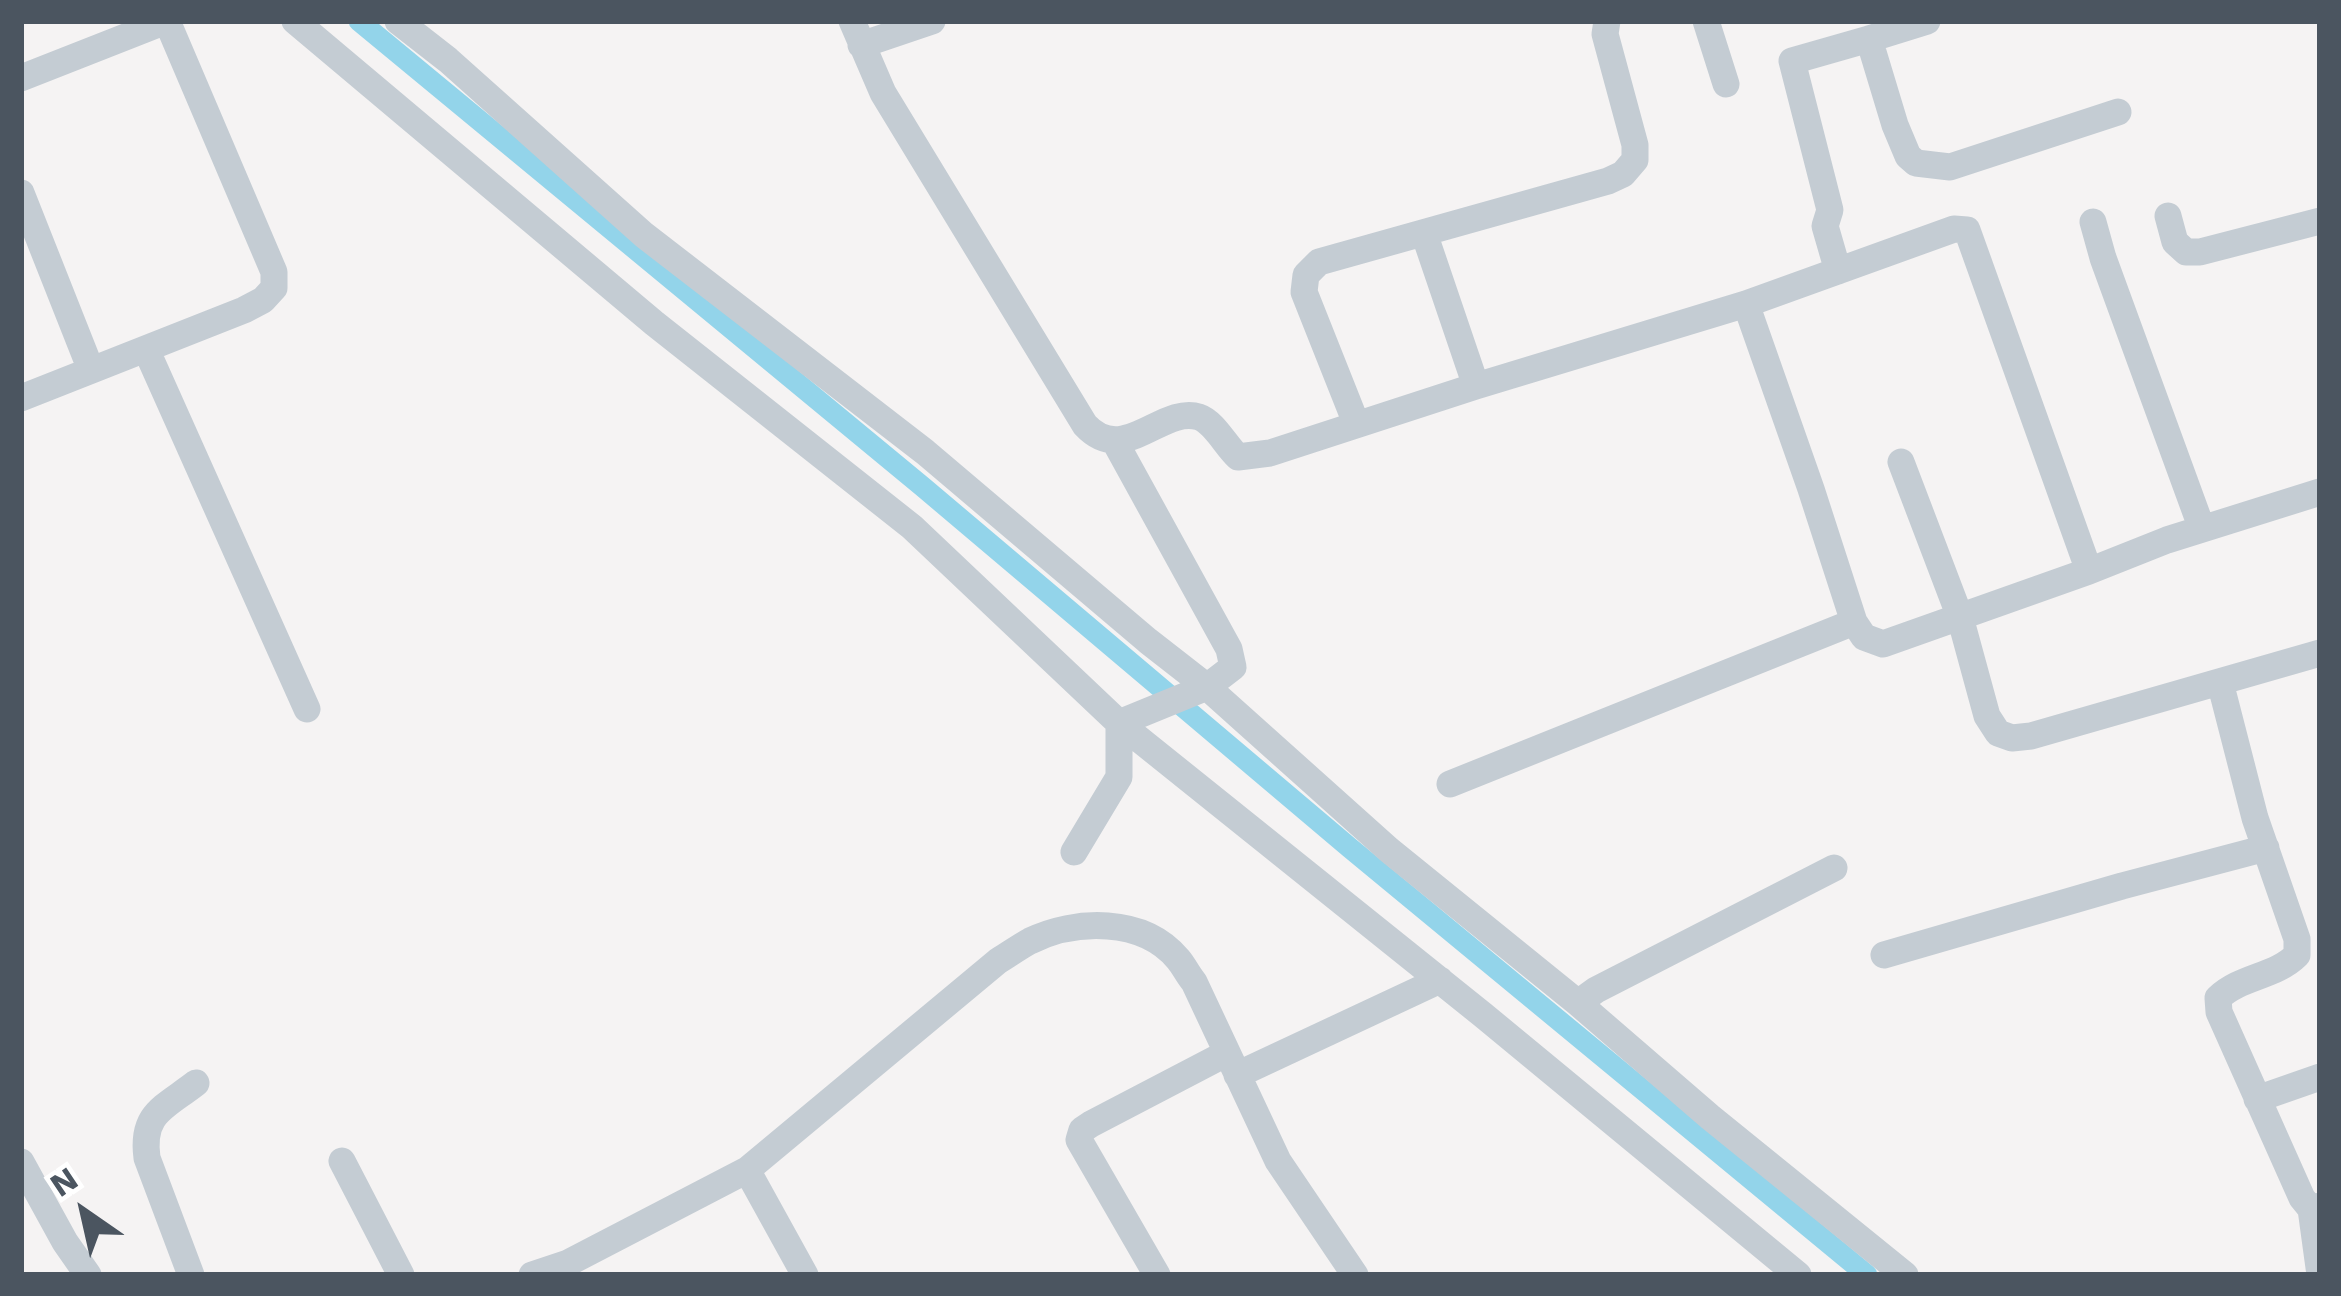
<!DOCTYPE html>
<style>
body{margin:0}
#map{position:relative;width:2341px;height:1296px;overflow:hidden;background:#f5f3f3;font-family:"Work Sans",sans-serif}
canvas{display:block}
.frame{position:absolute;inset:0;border:24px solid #4b5560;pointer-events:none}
.north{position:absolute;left:24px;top:1152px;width:120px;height:120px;-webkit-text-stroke:9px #fff;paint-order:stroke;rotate:326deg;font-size:33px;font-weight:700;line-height:48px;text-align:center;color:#4b5560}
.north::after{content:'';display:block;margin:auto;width:42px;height:54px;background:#4b5560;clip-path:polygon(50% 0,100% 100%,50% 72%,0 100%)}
</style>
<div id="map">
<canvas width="2341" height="1296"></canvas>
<div class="frame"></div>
<div class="north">N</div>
</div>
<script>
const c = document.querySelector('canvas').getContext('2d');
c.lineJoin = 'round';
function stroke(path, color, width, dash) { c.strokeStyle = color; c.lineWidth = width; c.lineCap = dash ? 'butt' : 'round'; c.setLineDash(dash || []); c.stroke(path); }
stroke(new Path2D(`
 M 359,21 L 923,487 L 1350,848 L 1867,1275`), '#93d4ea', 21);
stroke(new Path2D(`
 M 295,21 L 654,323 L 912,527 L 1119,723 L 1483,1015 L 1798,1275
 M 398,21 L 448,60 L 644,235 L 925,452 L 1148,641 L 1207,687 L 1389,850 L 1578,1003 L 1710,1117 L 1905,1275
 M 852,21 L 883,93 L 1085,425 C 1124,467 1162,405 1199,417 C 1214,422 1226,446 1238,457 L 1270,453 L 1476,386 L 1746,304 L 1954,229 L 1967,230 L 2089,571
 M 1706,21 L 1726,84
 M 1869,39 L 1927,21
 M 861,45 L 932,21
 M 21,78 L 166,21
 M 21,193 L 91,370
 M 2168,216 L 2175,242 L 2186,252 L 2200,252 L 2320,221
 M 2093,222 L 2103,258 L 2202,529
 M 1424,233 L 1476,386
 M 1838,271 L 1825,226 L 1830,210 L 1792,61 L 1869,39 L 1895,125 L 1908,156 L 1916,163 L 1950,167 L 2118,112
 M 1746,304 L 1811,489 L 1854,622 L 1864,637 L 1883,644 L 2089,571 L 2167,540 L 2320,492
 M 146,349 L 307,709
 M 21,398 L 244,310 L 263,300 L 274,288 L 274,272 L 167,21
 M 1356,423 L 1304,292 L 1306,275 L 1319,262 L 1608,181 L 1623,174 L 1635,160 L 1635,145 L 1605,34 L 1607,21
 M 1901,462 L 1960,617 L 1987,716 L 1998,733 L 2012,738 L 2031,736 L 2320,653
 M 2220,682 L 2255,818 L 2297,939 L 2297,955 C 2275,977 2241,976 2218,998 L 2219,1012 L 2302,1198 L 2311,1209 L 2320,1206
 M 1450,784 L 1854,622
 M 1074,852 L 1119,777 L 1119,723 L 1207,687 L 1233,667 L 1229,649 L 1114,440
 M 1884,955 L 2122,886 L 2266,848
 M 1578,1003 L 1596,990 L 1834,868
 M 1237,1075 L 1440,980
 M 2257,1099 L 2320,1077
 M 342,1161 L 401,1275
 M 21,1162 L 65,1242 L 88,1275
 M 747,1170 L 805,1275
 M 2311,1209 L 2320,1275
 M 191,1275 L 147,1158 C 141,1113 164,1108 196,1083
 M 532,1275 L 568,1263 L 747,1170 L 998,961 C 1008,955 1019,947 1030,941 C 1075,919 1143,917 1178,959 C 1184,966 1188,975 1194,982 L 1278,1161 L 1355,1275
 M 1157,1275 L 1079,1140 L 1082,1130 L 1091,1124 L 1227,1053`), '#c4ccd3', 27);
</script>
